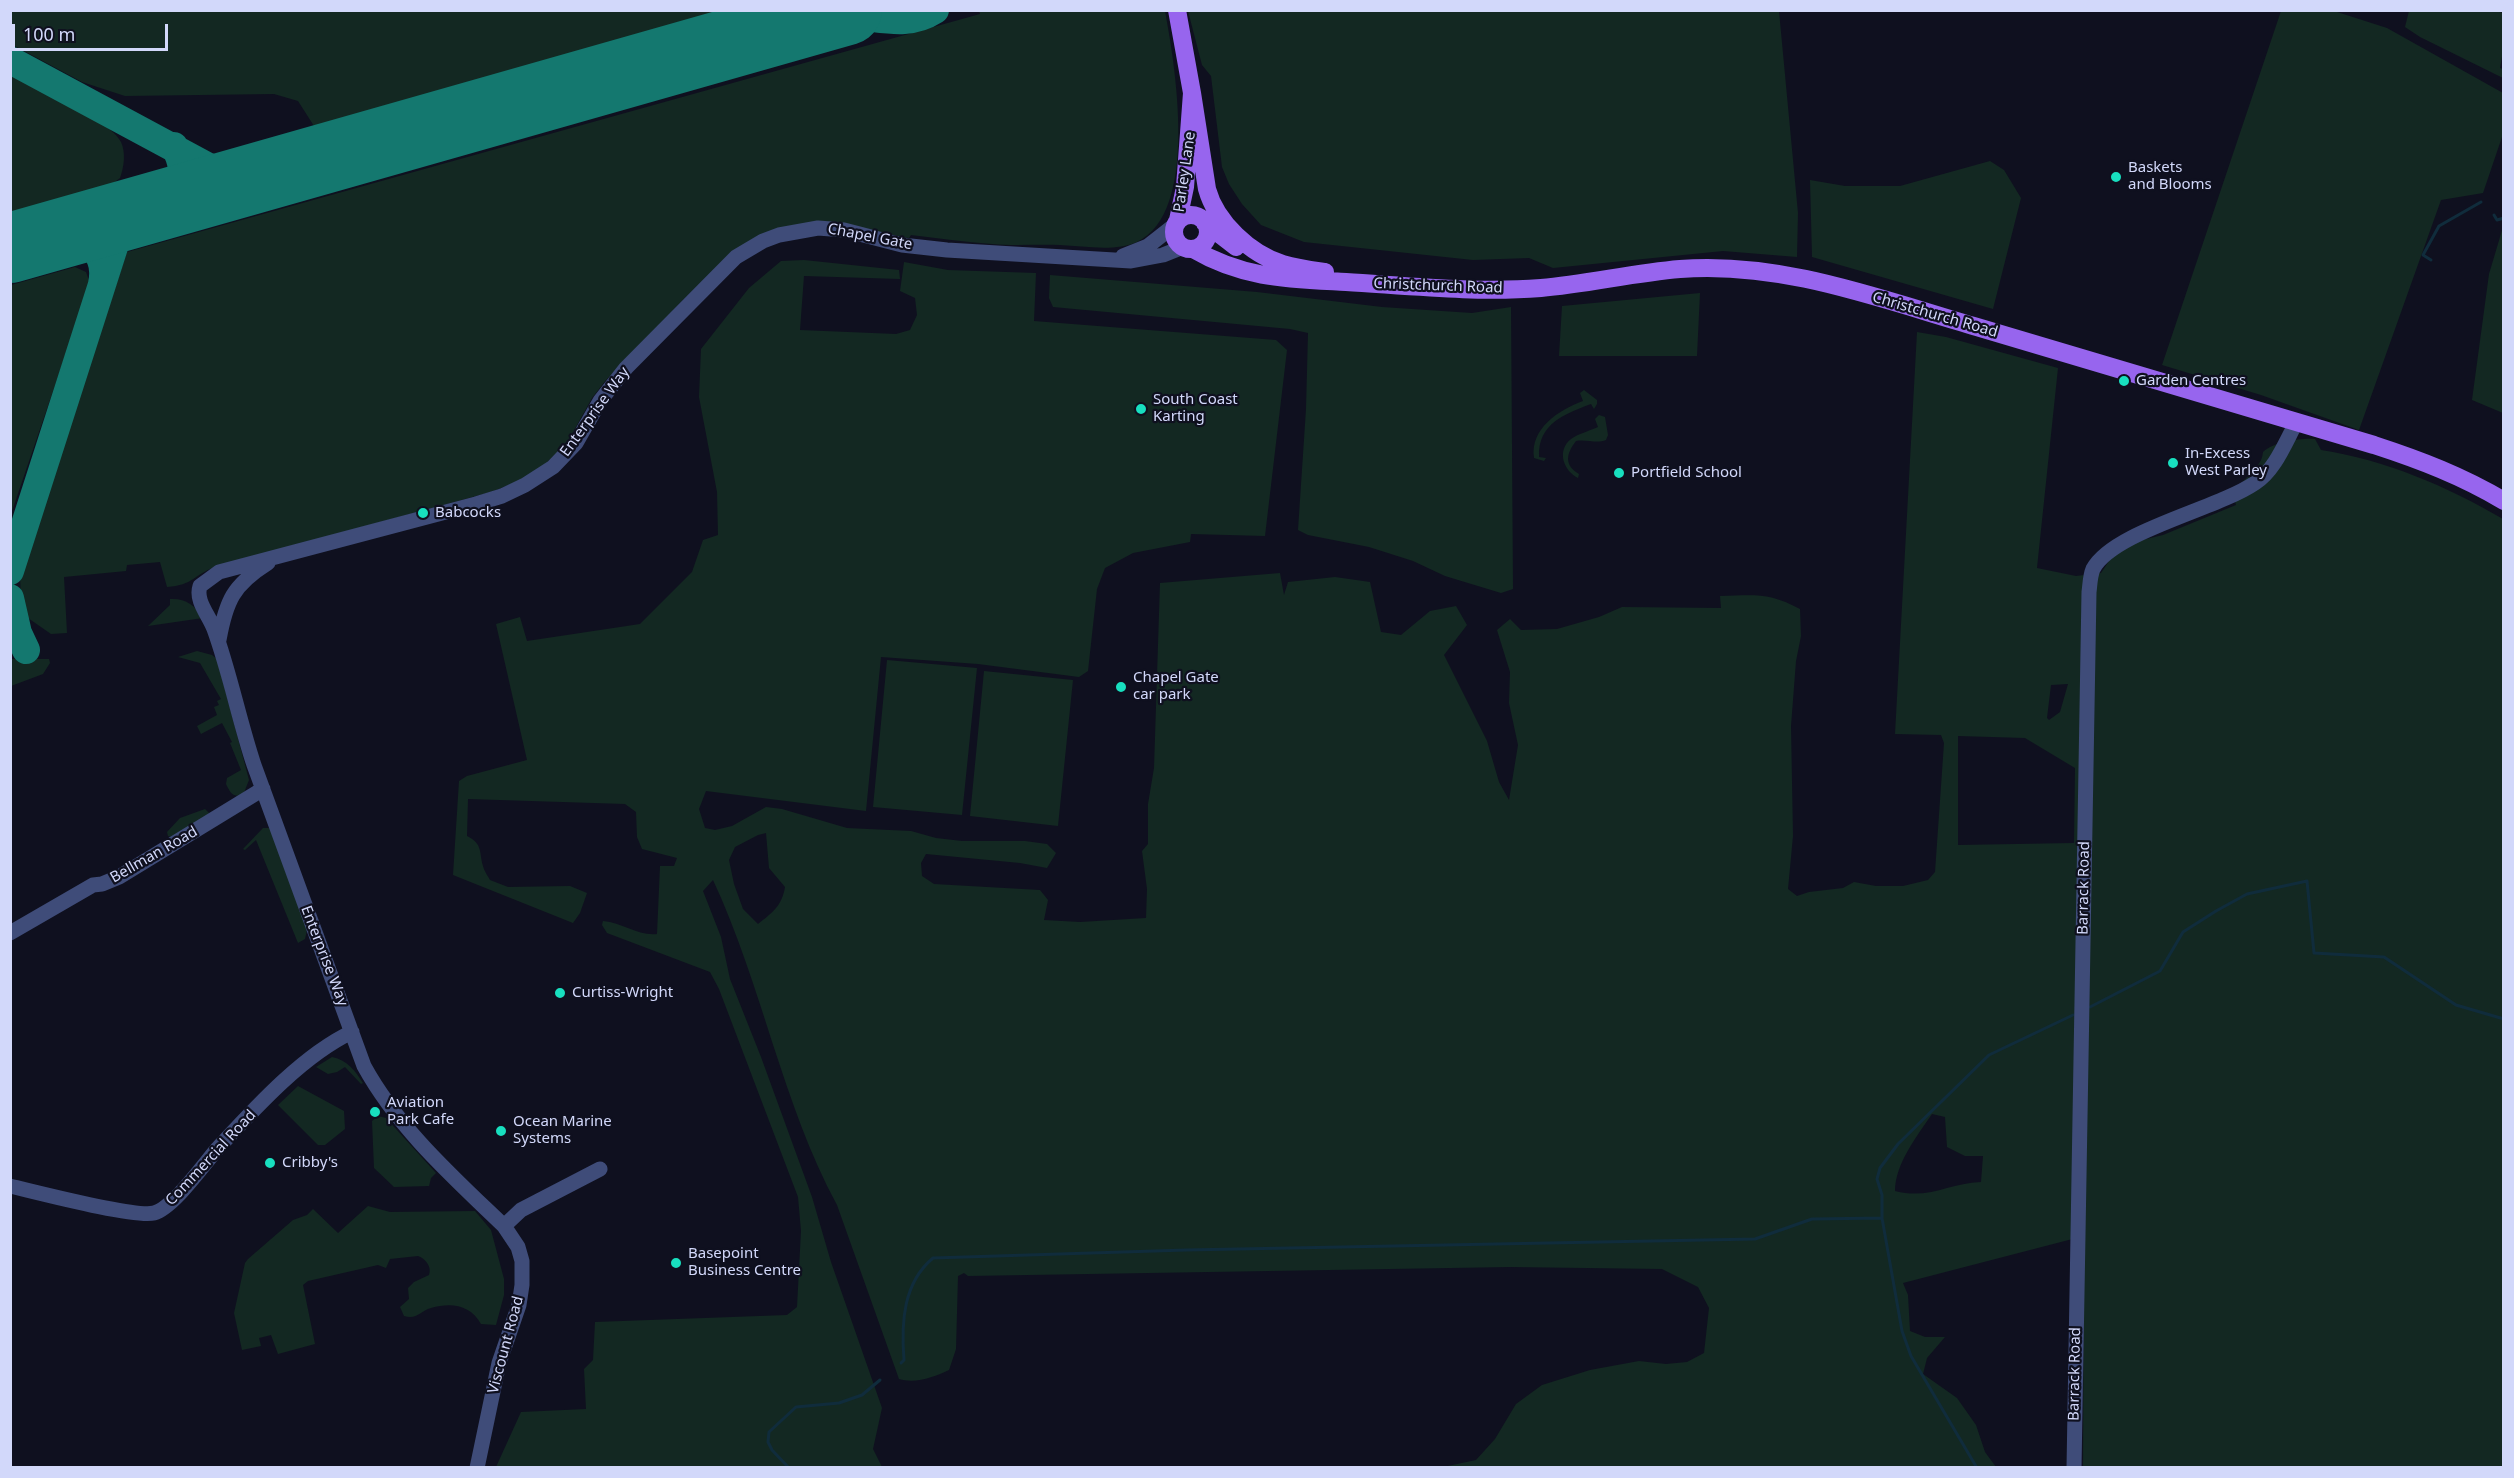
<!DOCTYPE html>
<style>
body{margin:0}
#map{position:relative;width:2514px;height:1478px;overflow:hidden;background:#0f101f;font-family:"Noto Sans",sans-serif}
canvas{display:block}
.frame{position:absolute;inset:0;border:12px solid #d2d8fa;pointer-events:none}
.scale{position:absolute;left:12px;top:24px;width:156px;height:27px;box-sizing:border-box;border:3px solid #d2d8fa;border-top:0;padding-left:8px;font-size:18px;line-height:21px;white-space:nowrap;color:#d2d8fa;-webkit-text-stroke:4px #0f101f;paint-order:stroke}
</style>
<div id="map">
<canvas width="2514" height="1478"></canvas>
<div class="frame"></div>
<div class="scale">100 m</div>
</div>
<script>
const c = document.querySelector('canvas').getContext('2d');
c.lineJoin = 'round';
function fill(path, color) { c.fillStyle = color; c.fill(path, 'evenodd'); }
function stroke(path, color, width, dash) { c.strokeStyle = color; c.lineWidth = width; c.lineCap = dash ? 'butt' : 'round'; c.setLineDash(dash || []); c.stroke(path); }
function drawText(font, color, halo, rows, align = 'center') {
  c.font = font + ' "Noto Sans",sans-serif'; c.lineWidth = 4.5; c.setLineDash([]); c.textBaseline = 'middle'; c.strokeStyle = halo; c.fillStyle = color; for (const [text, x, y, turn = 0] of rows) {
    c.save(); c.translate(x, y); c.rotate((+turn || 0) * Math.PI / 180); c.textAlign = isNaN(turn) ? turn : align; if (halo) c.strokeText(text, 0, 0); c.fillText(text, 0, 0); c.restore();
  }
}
fill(new Path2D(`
 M 2492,10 L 2503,13 L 2503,51 L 2500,68 L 2503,69 L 2503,78 L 2420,37 L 2405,27 L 2409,11 Z
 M 10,11 L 11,10 L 720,11 L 314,126 L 298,101 L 274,94 L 125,96 L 82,82 L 11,44 Z
 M 979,11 L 1165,11 C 1175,65 1200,212 1137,242 C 1115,252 1084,246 1060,245 C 1038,244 1014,246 992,244 C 965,242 938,238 911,235 L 909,238 L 844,226 L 734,251 L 683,300 L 606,380 L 592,398 L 567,443 L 542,467 L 519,481 L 491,492 L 215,567 C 193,575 194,585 167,587 L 160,562 L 127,565 L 126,571 L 64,577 L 67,633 L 51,634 L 28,618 L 21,606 L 20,574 L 127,252 L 980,14 Z
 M 1188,11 L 1779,11 L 1798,213 L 1797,257 L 1723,251 L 1553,268 L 1529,258 L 1473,260 L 1304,242 L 1261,225 L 1242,204 L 1229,184 L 1222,167 L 1211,76 L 1202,65 Z
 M 2281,11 L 2334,11 L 2387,28 L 2503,93 L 2503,134 L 2483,193 L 2441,200 L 2359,430 L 2261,395 L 2162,365 Z
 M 11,73 C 33,86 112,121 121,142 C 126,153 124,167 120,178 L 112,184 L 11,212 Z
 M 1990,161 L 2004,170 L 2021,198 L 1993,309 L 1812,257 L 1810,180 L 1845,186 L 1900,186 Z
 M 2503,227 L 2503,413 L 2472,400 L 2489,274 Z
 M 804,260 L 899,270 L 900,279 L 804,276 L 800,330 L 896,334 L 910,330 L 917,315 L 915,298 L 900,291 L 904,262 L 948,270 L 1036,273 L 1034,321 L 1276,340 L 1287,350 L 1265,536 L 1191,534 L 1190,542 L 1133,553 L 1105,568 L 1097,589 L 1088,671 L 1079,677 L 978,664 L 881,657 L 866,811 L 706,791 L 699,809 L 705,828 L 715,830 L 732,826 L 766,807 L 782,809 L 847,828 L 911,831 L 936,838 L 962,841 L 1025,841 L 1047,844 L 1056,853 L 1047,868 L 1020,863 L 926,854 L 921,863 L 922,876 L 934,884 L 1040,890 L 1048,900 L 1044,920 L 1080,922 L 1146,918 L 1147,889 L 1142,851 L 1148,844 L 1148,804 L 1154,768 L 1160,583 L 1280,573 L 1284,595 L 1288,582 L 1335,577 L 1370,582 L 1381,632 L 1401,635 L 1430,611 L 1456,606 L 1467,625 L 1444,655 L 1487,741 L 1499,782 L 1509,800 L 1518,745 L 1509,703 L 1510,672 L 1497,630 L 1510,619 L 1521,630 L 1557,629 L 1599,617 L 1622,607 L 1721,608 L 1720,596 C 1754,595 1769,592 1800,609 L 1801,636 L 1796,661 L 1791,726 L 1793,836 L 1788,889 L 1797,896 L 1809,892 L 1843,888 L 1854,882 L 1876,886 L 1903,886 L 1928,880 L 1935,872 L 1944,743 L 1941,735 L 1895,734 L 1917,332 L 1946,337 L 2058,368 L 2037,568 L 2076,576 L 2101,573 L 2113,555 L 2134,542 L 2163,535 L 2236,505 C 2228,483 2262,473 2263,452 C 2274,442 2300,438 2315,439 L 2321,450 C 2385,460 2447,486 2503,519 L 2503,1467 L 2083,1467 L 2084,1236 L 1903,1283 L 1908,1295 L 1910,1331 L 1925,1337 L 1945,1337 L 1927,1358 L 1923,1374 L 1957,1398 L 1976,1425 L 1985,1452 L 1996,1467 L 1443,1467 L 1476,1460 L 1495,1439 L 1516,1404 L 1542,1385 L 1590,1370 L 1639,1361 L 1666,1364 L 1687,1362 L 1704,1353 L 1709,1308 L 1698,1287 L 1662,1269 L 1510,1267 L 968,1276 L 964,1273 L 958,1276 L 956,1349 L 949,1370 C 934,1377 916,1384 899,1379 L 837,1205 C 782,1103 762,985 713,880 L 703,891 L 721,937 L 730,979 L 761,1057 L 812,1197 L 831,1262 L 882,1408 L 873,1449 L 882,1467 L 496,1467 L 521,1412 L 586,1409 L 584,1369 L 593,1360 L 595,1322 L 787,1315 L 797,1307 L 801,1231 L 798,1197 L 719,989 L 710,972 L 607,933 L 602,925 L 603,921 C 623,923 638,936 657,934 L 660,866 L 674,866 L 677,858 L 642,849 L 637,837 L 636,812 L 625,804 L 468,799 L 467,836 C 483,844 479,852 483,866 C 484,871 488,876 490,880 L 508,887 L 570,886 L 587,893 L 580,913 L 573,923 L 453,875 L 459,781 L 467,776 L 527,760 L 496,624 L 520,617 L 527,641 L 640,624 L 692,572 L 703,540 L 718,535 L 717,492 L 699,397 L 701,349 L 749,288 L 781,261 ZM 2068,684 L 2060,712 L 2049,720 L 2047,718 L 2051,685 ZM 1958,736 L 2025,738 L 2075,768 L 2074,843 L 1958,845 ZM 766,833 L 769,868 L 785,887 C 782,906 772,913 758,924 L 743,909 L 734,884 L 729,860 L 735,847 L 758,835 ZM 1932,1114 L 1945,1117 L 1947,1147 L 1965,1156 L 1983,1156 L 1981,1182 C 1949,1183 1929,1200 1895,1191 C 1895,1164 1917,1136 1932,1114 Z
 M 75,267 L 86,272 L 90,283 L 12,511 L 11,285 Z
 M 1050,275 L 1257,292 L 1382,307 L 1472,313 L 1511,307 L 1513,589 L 1501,593 L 1445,576 L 1413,561 L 1369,547 L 1308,535 L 1298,530 L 1306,409 L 1308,333 L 1290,329 L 1053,307 L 1049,298 Z
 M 1700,293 L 1697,356 L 1559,356 L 1562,306 Z
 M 1584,390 L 1597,400 L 1597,404 L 1594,409 L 1591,404 C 1565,414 1538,423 1539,457 L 1546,458 L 1544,461 L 1534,458 C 1530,428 1559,410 1583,401 L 1580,393 Z
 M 1599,415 L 1605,417 L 1608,435 L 1606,440 C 1597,444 1586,439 1576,441 C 1566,454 1564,465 1579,474 L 1578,478 C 1564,471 1556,451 1571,439 C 1578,434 1589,431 1598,427 L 1595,419 Z
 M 170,599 C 185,598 195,605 203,618 L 148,626 L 170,605 Z
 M 197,651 L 212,655 L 217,659 L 249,780 L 243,795 C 232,798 230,792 226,784 L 227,778 L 241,770 L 230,743 L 232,742 L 222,723 L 201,734 L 197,726 L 217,715 L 214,707 L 219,705 L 217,701 L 221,699 L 200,663 L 178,657 Z
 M 11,659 L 49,659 L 50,663 L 43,674 L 11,686 Z
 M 887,660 L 977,668 L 962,815 L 873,807 Z
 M 984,671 L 1073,680 L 1058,826 L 970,816 Z
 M 205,809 L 209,813 L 208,816 L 171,837 L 168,836 L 167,832 L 180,818 Z
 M 263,828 L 269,828 L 271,831 L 307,930 L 305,939 L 298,943 L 256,840 L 245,850 L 243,849 Z
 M 332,1057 C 348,1060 355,1071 363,1083 L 361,1084 L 345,1067 L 337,1072 L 328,1074 L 316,1067 Z
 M 298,1086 L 344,1111 L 345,1129 L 325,1145 L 318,1145 L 278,1105 Z
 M 378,1116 L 386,1118 L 436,1173 L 431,1178 L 429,1186 L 394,1187 L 374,1168 L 372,1121 Z
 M 368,1206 L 390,1212 L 475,1211 L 491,1230 L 504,1279 L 504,1295 L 496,1325 L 481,1324 C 471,1305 451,1302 431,1308 C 420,1311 417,1320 404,1316 L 400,1307 L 409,1299 L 408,1288 L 414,1282 L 429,1275 C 432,1267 426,1259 418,1256 L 390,1259 L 386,1268 L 378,1265 L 308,1281 L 303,1285 L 315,1344 L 278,1354 L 271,1335 L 259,1338 L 261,1346 L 242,1350 L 234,1313 L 245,1263 L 248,1259 L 293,1220 L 307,1215 L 313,1209 L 338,1233 Z`), '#132822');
stroke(new Path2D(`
 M 2494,215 L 2497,220 L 2504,218
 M 2431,260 L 2423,255 L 2439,226 L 2481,202
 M 2090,1007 L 2160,971 L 2183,932 L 2216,911 L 2247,894 L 2307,881 L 2314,953 L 2384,957 L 2456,1005 L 2504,1019
 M 1882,1218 L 1902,1331 L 1911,1356 L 1977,1468
 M 901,1363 L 904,1360 C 901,1323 903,1283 933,1258 L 1186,1250 L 1755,1239 L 1812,1219 L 1882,1218 L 1882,1195 L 1877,1179 L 1880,1168 L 1898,1144 L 1989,1055 L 2073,1015
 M 789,1468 L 772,1450 L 768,1442 L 769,1432 L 796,1407 L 839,1403 L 862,1395 L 880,1380`), '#102c3c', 3);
stroke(new Path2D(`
 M 821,18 C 830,17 840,16 850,16 C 880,17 907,28 935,10
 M 10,60 L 207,166 L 223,172 L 259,178
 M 149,208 C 175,189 193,179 174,146
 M 53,236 C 84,235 109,250 102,284
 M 10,571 L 116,241 L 127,223 L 132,219 L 172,202
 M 10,598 L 18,633 L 26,650`), '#14786f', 28);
stroke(new Path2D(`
 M 10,248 L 847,10`), '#14786f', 70);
stroke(new Path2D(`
 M 1123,256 L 1148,246 L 1176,224
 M 219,640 C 226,601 233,585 268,563
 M 10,933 L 93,885 L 102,884 L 119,877 L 263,789
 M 10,1186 C 36,1192 135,1218 154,1213 C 173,1208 204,1164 218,1148 C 255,1108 303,1055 352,1032
 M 504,1226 L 521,1210 L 600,1169
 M 477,1468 L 499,1363 L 519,1305 L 522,1285 L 522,1261 L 518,1247 L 504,1226 C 453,1177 398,1128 364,1066 L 254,765 C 239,720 230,673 214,629 C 209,615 195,601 200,586 L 219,572 L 476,504 L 502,496 L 525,485 L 553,467 L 576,443 L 600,401 L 626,368 L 736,257 L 763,241 L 779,235 L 818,228 L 844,230 L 902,245 L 947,250 L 1131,261 L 1163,255 L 1183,247
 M 2074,1468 L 2089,592 C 2090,585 2090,576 2093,569 C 2114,531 2215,510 2255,483 C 2275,470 2285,443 2296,423`), '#3f4c79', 15);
stroke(new Path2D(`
 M 1177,10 L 1192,93 L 1185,187 L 1178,220
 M 1192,93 L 1207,189 C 1216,222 1250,254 1283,264 C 1296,268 1311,270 1325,272
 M1174 232a17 17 0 1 1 34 0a17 17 0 1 1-34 0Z
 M 1205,223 L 1236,247
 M 1193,249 C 1244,279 1290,279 1346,282 C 1411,286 1476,293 1541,288 C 1587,284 1633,273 1680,269 C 1782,261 1880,299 1977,327 C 2110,366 2242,407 2374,445 C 2420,460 2462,476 2504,501`), '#9765ee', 18);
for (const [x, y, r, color] of [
 [2116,177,6,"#18dfbf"],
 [2124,381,6,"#18dfbf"],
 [1141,409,6,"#18dfbf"],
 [2173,463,6,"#18dfbf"],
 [1619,473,6,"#18dfbf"],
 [423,513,6,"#18dfbf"],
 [1121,687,6,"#18dfbf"],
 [560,993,6,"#18dfbf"],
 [375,1112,6,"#18dfbf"],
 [501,1131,6,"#18dfbf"],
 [270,1163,6,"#18dfbf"],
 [676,1263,6,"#18dfbf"]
]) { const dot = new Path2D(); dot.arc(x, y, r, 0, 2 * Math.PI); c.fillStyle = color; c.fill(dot); stroke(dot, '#0f101f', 2); }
drawText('15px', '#d2d8fa', '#0f101f', [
 ["Baskets",2128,168],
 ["and Blooms",2128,185],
 ["Garden Centres",2136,381],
 ["South Coast",1153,400],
 ["Karting",1153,417],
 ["In-Excess",2185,454],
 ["West Parley",2185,471],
 ["Portfield School",1631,473],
 ["Babcocks",435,513],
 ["Chapel Gate",1133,678],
 ["car park",1133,695],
 ["Curtiss-Wright",572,993],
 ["Aviation",387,1103],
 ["Park Cafe",387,1120],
 ["Ocean Marine",513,1122],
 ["Systems",513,1139],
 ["Cribby's",282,1163],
 ["Basepoint",688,1254],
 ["Business Centre",688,1271]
], 'left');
drawText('15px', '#d2d8fa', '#0f101f', [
 ["Parley Lane",1185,172,-82],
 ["Chapel Gate",870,237,11],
 ["Christchurch Road",1438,286,2],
 ["Christchurch Road",1935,315,16],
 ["Enterprise Way",595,412,-54],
 ["Bellman Road",154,855,-30],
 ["Barrack Road",2084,888,-89],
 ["Enterprise Way",324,956,69],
 ["Commercial Road",211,1158,-47],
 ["Viscount Road",506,1345,-75],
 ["Barrack Road",2075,1374,-89]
]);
</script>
